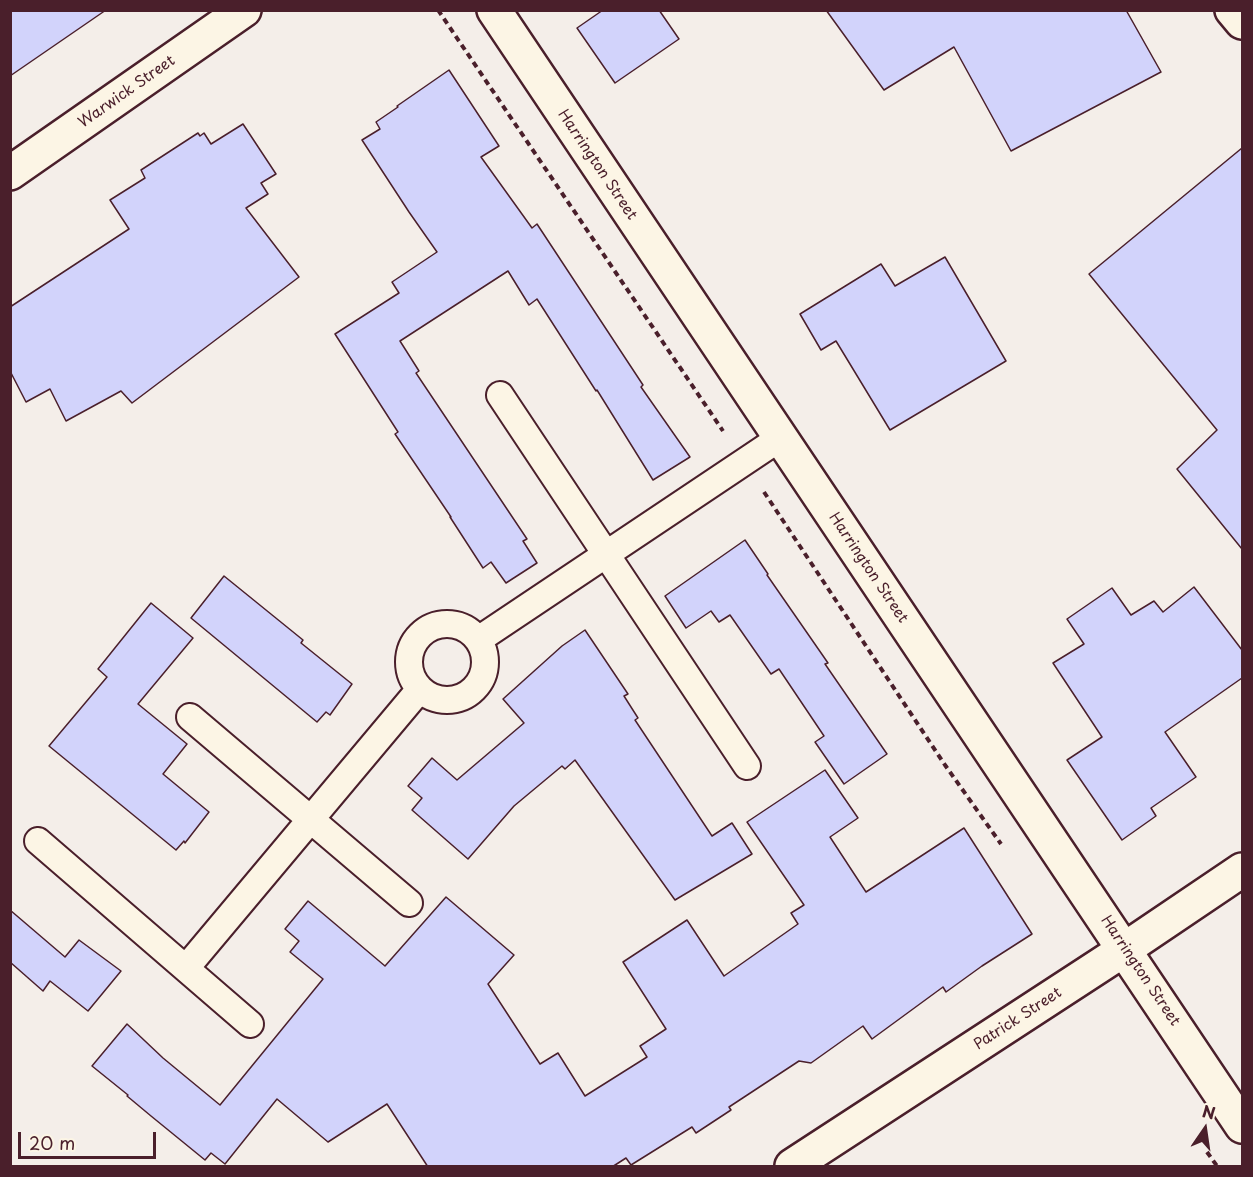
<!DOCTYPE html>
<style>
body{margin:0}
#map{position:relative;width:1253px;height:1177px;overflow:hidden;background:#f4eee9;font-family:"Playpen Sans",sans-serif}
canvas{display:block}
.frame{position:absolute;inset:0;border:12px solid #4a1f2b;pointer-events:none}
.north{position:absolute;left:1175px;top:1099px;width:60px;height:60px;-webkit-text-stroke:4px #fcf5e5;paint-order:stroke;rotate:13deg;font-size:16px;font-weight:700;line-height:24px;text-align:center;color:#4a1f2b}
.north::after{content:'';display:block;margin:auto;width:21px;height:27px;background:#4a1f2b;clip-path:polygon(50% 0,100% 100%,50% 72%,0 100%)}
.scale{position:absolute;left:18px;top:1132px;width:138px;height:27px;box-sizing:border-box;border:3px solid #4a1f2b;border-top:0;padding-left:8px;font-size:18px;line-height:21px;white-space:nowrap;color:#4a1f2b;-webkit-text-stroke:4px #fcf5e5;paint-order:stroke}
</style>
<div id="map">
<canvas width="1253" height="1177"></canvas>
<div class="frame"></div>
<div class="north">N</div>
<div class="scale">20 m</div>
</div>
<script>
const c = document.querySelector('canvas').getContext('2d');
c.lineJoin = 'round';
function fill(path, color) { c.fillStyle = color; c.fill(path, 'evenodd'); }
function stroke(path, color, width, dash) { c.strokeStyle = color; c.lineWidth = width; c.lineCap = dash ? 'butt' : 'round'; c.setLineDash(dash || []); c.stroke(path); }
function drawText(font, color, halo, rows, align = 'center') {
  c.font = font + ' "Playpen Sans",sans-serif'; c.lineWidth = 4.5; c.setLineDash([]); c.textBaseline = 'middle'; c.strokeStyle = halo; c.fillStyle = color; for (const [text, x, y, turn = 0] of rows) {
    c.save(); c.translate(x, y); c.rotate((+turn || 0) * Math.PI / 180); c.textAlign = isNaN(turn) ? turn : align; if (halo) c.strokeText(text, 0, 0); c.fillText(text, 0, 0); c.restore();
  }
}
const building = new Path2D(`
 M 10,10 L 106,10 L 10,76 Z
 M 603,10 L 659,10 L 679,39 L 615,83 L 577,28 Z
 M 826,10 L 1126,10 L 1161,72 L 1011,151 L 954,47 L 884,90 Z
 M 449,70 L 499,146 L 481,157 L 532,228 L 537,224 L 643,385 L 641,387 L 690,457 L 653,480 L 597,390 L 596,391 L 537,299 L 529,305 L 508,271 L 400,341 L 419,371 L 416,373 L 527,539 L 523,541 L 537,563 L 506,583 L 491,562 L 483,568 L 450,517 L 451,517 L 395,434 L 398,432 L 335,334 L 399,293 L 392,282 L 437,252 L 409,212 L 362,140 L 380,129 L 376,122 L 398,107 L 397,106 Z
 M 243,124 L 276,174 L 261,183 L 268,194 L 246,208 L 299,277 L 132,403 L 121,391 L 66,421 L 50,389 L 26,402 L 10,371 L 10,307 L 129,229 L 110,200 L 145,178 L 141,170 L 198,133 L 200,136 L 204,133 L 211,144 Z
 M 1242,148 L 1242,549 L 1177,469 L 1217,430 L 1089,274 Z
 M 945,257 L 1006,361 L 890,430 L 836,341 L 821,350 L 800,314 L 881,264 L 895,286 Z
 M 745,540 L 768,574 L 767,575 L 828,663 L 825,664 L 887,754 L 844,784 L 815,742 L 824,736 L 779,669 L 771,674 L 730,615 L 719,622 L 711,611 L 686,628 L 665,596 Z
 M 224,576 L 303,640 L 301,643 L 352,684 L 330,715 L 326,712 L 317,722 L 191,618 Z
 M 1194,587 L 1242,650 L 1242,678 L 1165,732 L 1196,777 L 1151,808 L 1156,816 L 1122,840 L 1067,760 L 1102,737 L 1053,663 L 1084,644 L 1067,619 L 1112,588 L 1131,615 L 1154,601 L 1163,612 Z
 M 151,603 L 193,638 L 138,704 L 187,744 L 163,774 L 209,812 L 185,843 L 184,841 L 176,850 L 49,746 L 107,677 L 98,669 Z
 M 585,630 L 628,694 L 624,696 L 638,718 L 635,720 L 712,836 L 732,823 L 752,854 L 675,900 L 575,760 L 565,769 L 562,766 L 514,806 L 468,859 L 412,810 L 422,798 L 408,786 L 432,758 L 457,780 L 524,723 L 503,699 L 562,646 Z
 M 825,770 L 858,818 L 830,837 L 866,892 L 964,828 L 1032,934 L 982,966 L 946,992 L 943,987 L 872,1039 L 863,1026 L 811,1063 L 799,1061 L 729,1107 L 731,1110 L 696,1133 L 692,1127 L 631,1165 L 626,1158 L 612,1167 L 428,1167 L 387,1104 L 328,1142 L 277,1099 L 225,1164 L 211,1153 L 205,1160 L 151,1116 L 127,1096 L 128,1095 L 92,1066 L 127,1024 L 163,1058 L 220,1105 L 323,979 L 290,952 L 299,941 L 285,929 L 308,901 L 385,966 L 446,897 L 514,955 L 488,984 L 540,1064 L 558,1053 L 585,1096 L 647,1057 L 640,1046 L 666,1029 L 623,962 L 687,920 L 724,976 L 798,924 L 791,913 L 804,905 L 747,822 Z
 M 10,910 L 65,957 L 79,940 L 121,971 L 88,1011 L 50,981 L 43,991 L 10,962 Z`);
fill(building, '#d2d3fb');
stroke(building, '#4a1f2b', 1.5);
const service = new Path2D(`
 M 500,395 L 747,766
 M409 662a38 38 0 1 1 76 0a38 38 0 1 1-76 0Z
 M 478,640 L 780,438
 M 190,717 L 409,903
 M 38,841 L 250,1024
 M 186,968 L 420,689`);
const minor = new Path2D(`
 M 792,1166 L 1125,949 L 1242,870`);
const tertiary = new Path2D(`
 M 10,173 L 244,10`);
const secondary = new Path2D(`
 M 494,10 C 743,383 995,753 1242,1126
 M 1232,10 L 1242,22`);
stroke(service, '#4a1f2b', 30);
stroke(minor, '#4a1f2b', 38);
stroke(tertiary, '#4a1f2b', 38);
stroke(secondary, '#4a1f2b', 38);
stroke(new Path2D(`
 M 438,10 L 723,431
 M 764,492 L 945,765 L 1001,844
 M 1207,1152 L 1217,1166`), '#4a1f2b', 4, [6, 4.5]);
stroke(service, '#fcf5e5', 26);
stroke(minor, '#fcf5e5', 33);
stroke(tertiary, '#fcf5e5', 33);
stroke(secondary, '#fcf5e5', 33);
drawText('15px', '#4a1f2b', '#fcf5e5', [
 ["Warwick Street",127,92,-35],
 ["Harrington Street",597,165,56],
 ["Harrington Street",868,568,56],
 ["Harrington Street",1140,971,56],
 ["Patrick Street",1018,1019,-33]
]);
</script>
